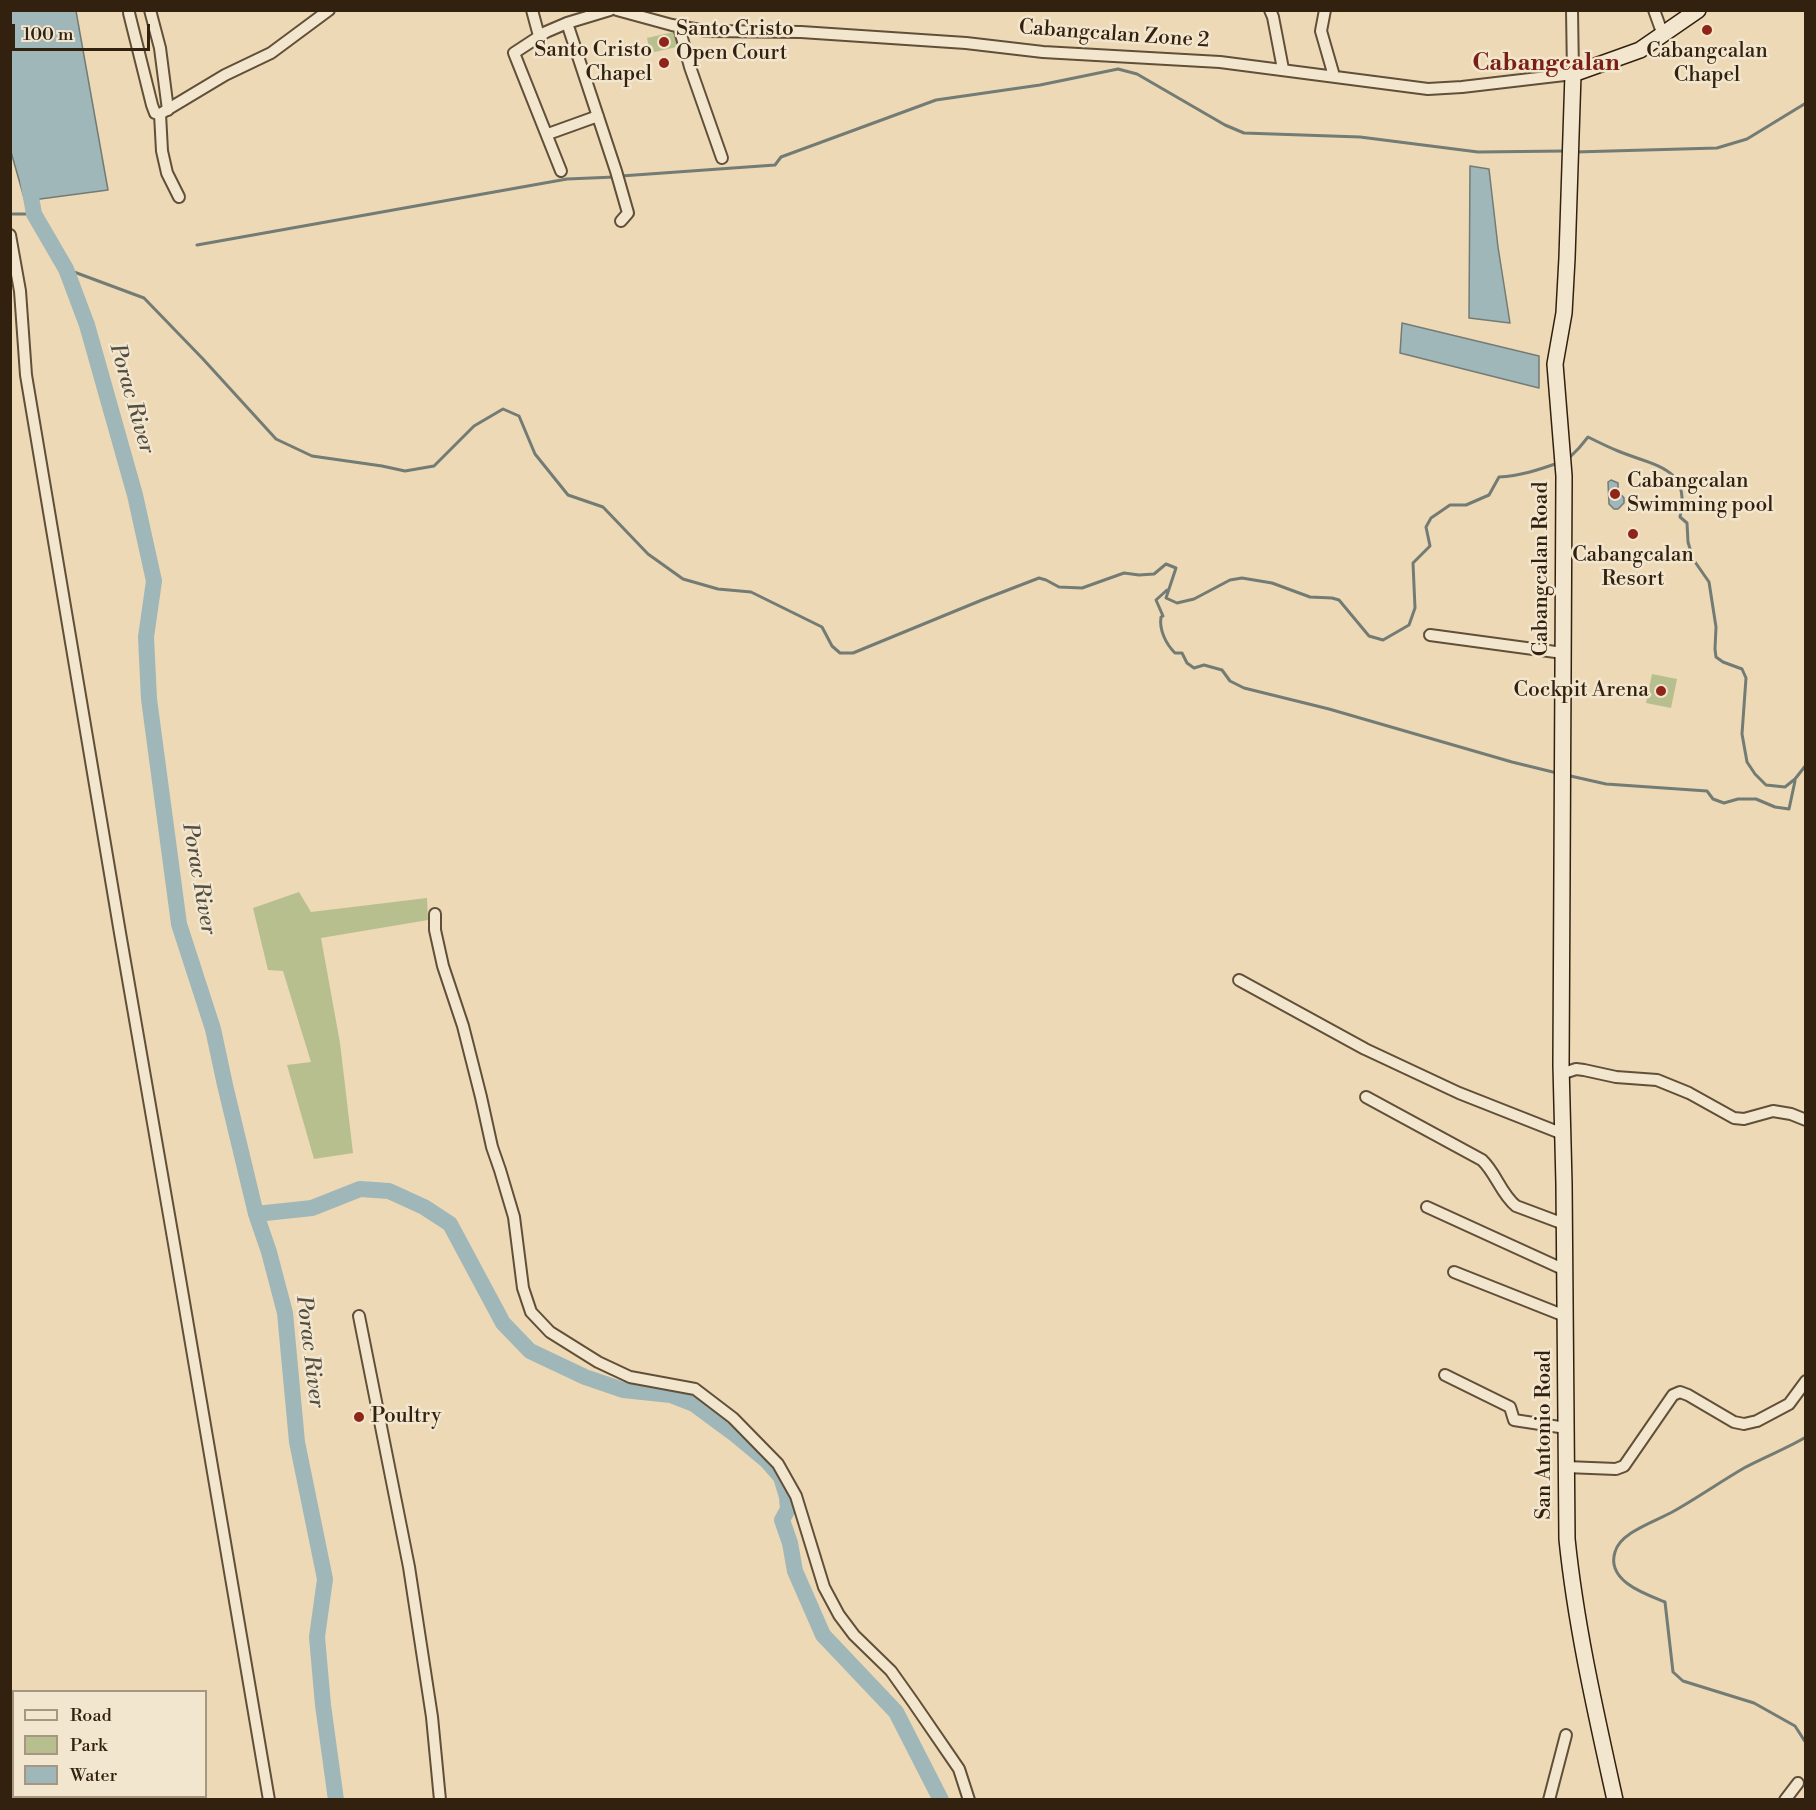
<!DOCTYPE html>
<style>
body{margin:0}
#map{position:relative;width:1816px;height:1810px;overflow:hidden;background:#edd9b5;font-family:"Libre Bodoni",serif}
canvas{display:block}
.frame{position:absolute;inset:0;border:12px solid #32210f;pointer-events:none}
.legend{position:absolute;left:12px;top:1690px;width:195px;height:108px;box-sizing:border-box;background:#f3e6cf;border:2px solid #a69782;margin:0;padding:8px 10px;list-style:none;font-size:18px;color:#32210f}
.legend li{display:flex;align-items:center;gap:12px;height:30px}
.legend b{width:30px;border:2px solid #a69782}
.scale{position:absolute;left:12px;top:24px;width:138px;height:27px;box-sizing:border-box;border:3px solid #32210f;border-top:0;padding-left:8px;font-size:18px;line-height:21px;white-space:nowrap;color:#32210f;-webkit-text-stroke:4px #f3e6cf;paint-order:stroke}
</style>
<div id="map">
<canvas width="1816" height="1810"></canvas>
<div class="frame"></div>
<ul class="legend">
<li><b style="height:8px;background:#f3e6cf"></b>Road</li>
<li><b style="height:16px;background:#b7bf8e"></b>Park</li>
<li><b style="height:16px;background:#9fb7b9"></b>Water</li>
</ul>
<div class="scale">100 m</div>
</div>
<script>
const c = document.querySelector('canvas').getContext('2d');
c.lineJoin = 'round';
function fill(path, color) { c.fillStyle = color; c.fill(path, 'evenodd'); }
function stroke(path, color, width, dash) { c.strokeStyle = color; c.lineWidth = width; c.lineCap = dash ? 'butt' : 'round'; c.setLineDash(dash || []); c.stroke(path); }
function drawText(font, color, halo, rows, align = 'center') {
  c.font = font + ' "Libre Bodoni",serif'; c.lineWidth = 5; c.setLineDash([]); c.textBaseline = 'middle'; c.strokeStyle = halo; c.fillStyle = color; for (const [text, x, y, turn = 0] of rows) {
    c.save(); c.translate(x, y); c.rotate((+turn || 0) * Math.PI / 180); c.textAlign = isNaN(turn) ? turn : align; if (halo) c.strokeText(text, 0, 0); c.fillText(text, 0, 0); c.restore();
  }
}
fill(new Path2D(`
 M 678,31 L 681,46 L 650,53 L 647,38 Z
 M 1652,674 L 1677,679 L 1671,708 L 1646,703 Z
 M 299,892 L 311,912 L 427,898 L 428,920 L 321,938 L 340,1043 L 353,1153 L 314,1159 L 287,1065 L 311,1062 L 283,971 L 268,970 L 253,908 Z`), '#b7bf8e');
const water = new Path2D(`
 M 11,10 L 76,11 L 108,190 L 25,201 L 11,152 Z
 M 1470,166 L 1489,169 L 1498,247 L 1510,323 L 1469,318 Z
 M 1402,323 L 1539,356 L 1539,388 L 1400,353 Z
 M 1611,480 L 1618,483 L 1618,491 L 1624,498 L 1624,503 L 1618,509 L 1614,509 L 1609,504 L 1608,482 Z`);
fill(water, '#9fb7b9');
stroke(water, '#737b75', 1.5);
stroke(new Path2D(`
 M 1575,152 L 1717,148 L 1747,139 L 1806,103
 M 621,176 L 775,165 L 781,157 L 936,100 L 1040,85 L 1118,69 L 1137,74 L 1225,125 L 1244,133 L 1360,137 L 1478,152 L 1565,151
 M 13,214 L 34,214
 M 197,245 L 567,179 L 615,177
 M 66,269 L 144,298 L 203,359 L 276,439 L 312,456 L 382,466 L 405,471 L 434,466 L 474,426 L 503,409 L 519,416 L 535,454 L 568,495 L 603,507 L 648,554 L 683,579 L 718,589 L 751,592 L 822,627 L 832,646 L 840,653 L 853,653 L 982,600 L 1039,578 L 1046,580 L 1059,587 L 1082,588 L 1124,573 L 1139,575 L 1154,574 L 1166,564 L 1176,568 L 1166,598 L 1177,603 L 1194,599 L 1230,580 L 1242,578 L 1272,583 L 1310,597 L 1332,598 L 1339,600 L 1369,636 L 1383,640 L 1409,625 L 1415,608 L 1413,563 L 1430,546 L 1426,527 L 1431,518 L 1450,505 L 1466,505 L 1489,495 L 1499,477 C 1520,476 1538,470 1558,463
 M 1567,460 L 1579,448 L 1588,437 C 1598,442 1608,447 1618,451 C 1653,466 1692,466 1680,517 L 1687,523 L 1688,542 L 1693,559 L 1709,582 L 1716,627 L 1715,649 L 1716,657 L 1723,662 L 1742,669 L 1746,678 L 1742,734 L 1747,762 L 1755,774 L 1766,785 L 1785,787 L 1795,779 L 1806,765
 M 1167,590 L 1156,600 L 1163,616 L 1161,617 C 1159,630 1166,644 1175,653 L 1182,653 L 1187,663 L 1194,668 L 1204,665 L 1222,670 L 1230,681 L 1244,688 L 1329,709 L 1512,762 L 1557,773
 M 1566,775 L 1606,784 L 1707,791 L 1713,799 L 1724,803 L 1738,799 L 1756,799 L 1775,807 L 1789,809 L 1795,781
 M 1806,1437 C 1786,1449 1764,1457 1744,1468 C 1720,1482 1697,1498 1674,1511 C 1657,1521 1620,1532 1615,1552 C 1606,1581 1645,1594 1665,1602 L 1673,1672 L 1683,1681 L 1754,1703 L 1795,1726 L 1806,1743`), '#737b75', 3);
stroke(new Path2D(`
 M 28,180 L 34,214 L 66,269 L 87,325 L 135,495 L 154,581 L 146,637 L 149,699 L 179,924 L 213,1029 L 225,1085 L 256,1214 L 269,1252 L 285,1313 L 297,1442 L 325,1579 L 317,1637 L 323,1705 L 336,1800
 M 256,1214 L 312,1208 L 360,1189 L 389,1191 L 424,1207 L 450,1224 L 503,1323 L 530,1351 L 585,1377 L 623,1390 L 671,1395 L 694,1404 L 736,1435 L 766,1460 L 781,1477 L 787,1497 L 788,1509 L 782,1520 L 790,1543 L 795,1571 L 823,1635 L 896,1712 L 941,1800`), '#9fb7b9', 16);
const street = new Path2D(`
 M 150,10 L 160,48 L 168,110
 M 532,10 L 539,36
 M 617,10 L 672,25 L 706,31 L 801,32 L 966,43 L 1043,52 L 1220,62 L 1428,89 L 1462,87 L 1573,74 L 1572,10
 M 1270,10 L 1273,17 L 1283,69
 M 1325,10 L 1321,31 L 1334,76
 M 1654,10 L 1663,35
 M 129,13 L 152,105 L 155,113 L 160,114 L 225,75 L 271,53 L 329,10
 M 567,23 L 616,171 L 628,213 L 621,221
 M 679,27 L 690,67 L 722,158
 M 160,114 L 162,151 L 167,173 L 179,197
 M 548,134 L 598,116
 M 561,171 L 514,53 L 546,32 L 567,23 L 610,10
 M 10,235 L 20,291 L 26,375 C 57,561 88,747 120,933 C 170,1222 221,1510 269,1800
 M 1430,635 L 1563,653
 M 435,914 L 435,930 L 443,966 L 463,1026 L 481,1097 L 492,1147 L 500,1170 L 514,1217 L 523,1288 L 531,1312 L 550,1332 L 598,1362 L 630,1377 L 695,1389 L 733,1418 L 778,1464 L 796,1496 L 824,1587 L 839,1615 L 854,1635 L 891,1671 L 913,1702 L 959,1769 L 969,1800
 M 1239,980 L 1365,1049 L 1459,1093 L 1563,1134
 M 1561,1074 L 1576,1069 L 1584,1070 L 1616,1077 L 1657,1080 L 1689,1093 L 1734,1118 L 1744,1119 L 1773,1111 L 1791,1114 L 1806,1120
 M 1366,1097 L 1482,1160 C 1496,1173 1501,1194 1516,1206 L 1564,1224
 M 1427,1207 L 1565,1270
 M 1454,1272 L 1565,1316
 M 359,1316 L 409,1567 L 432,1717 L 440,1800
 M 1445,1375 L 1510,1407 L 1514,1420 L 1566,1428
 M 1566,1467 L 1616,1469 L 1624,1466 L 1673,1395 L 1680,1392 L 1688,1395 L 1734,1422 L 1744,1424 L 1757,1421 L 1789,1404 L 1806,1381
 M 1549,1800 L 1566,1735
 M 1785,1800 L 1798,1783`);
const secondary = new Path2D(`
 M 1615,1800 C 1596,1714 1576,1627 1567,1539 L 1564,1184 L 1561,1065 L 1564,476 L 1555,364 L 1564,313 L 1567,258 L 1573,74 L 1640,50 L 1698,10`);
stroke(street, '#614f38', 14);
stroke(secondary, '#32210f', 18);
stroke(street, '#f3e6cf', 10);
stroke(secondary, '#f3e6cf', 15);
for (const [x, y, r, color] of [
 [1707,30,6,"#8f2418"],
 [664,42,6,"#8f2418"],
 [664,63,6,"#8f2418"],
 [1615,494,6,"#8f2418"],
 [1633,534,6,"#8f2418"],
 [1661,691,6,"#8f2418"],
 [359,1417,6,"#8f2418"]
]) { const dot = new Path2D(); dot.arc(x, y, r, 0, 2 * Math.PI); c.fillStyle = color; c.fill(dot); stroke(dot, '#f3e6cf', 2); }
drawText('21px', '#32210f', '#f3e6cf', [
 ["Santo Cristo",676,30],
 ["Open Court",676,54],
 ["Santo Cristo",652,51,"right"],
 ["Chapel",652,75,"right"],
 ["Cabangcalan",1707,52,"center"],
 ["Chapel",1707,76,"center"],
 ["Cabangcalan",1627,482],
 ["Swimming pool",1627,506],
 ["Cabangcalan",1633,556,"center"],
 ["Resort",1633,580,"center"],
 ["Cockpit Arena",1649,691,"right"],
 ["Poultry",371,1417]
], 'left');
drawText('21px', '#32210f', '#f3e6cf', [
 ["Cabangcalan Zone 2",1114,35,4],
 ["Cabangcalan Road",1542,569,-90],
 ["San Antonio Road",1545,1435,-90]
]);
drawText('italic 22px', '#534e42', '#f3e6cf', [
 ["Porac River",131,399,74],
 ["Porac River",198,879,80],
 ["Porac River",309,1352,83]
]);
drawText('bold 24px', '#7a1f14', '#f3e6cf', [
 ["Cabangcalan",1546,64]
]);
</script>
